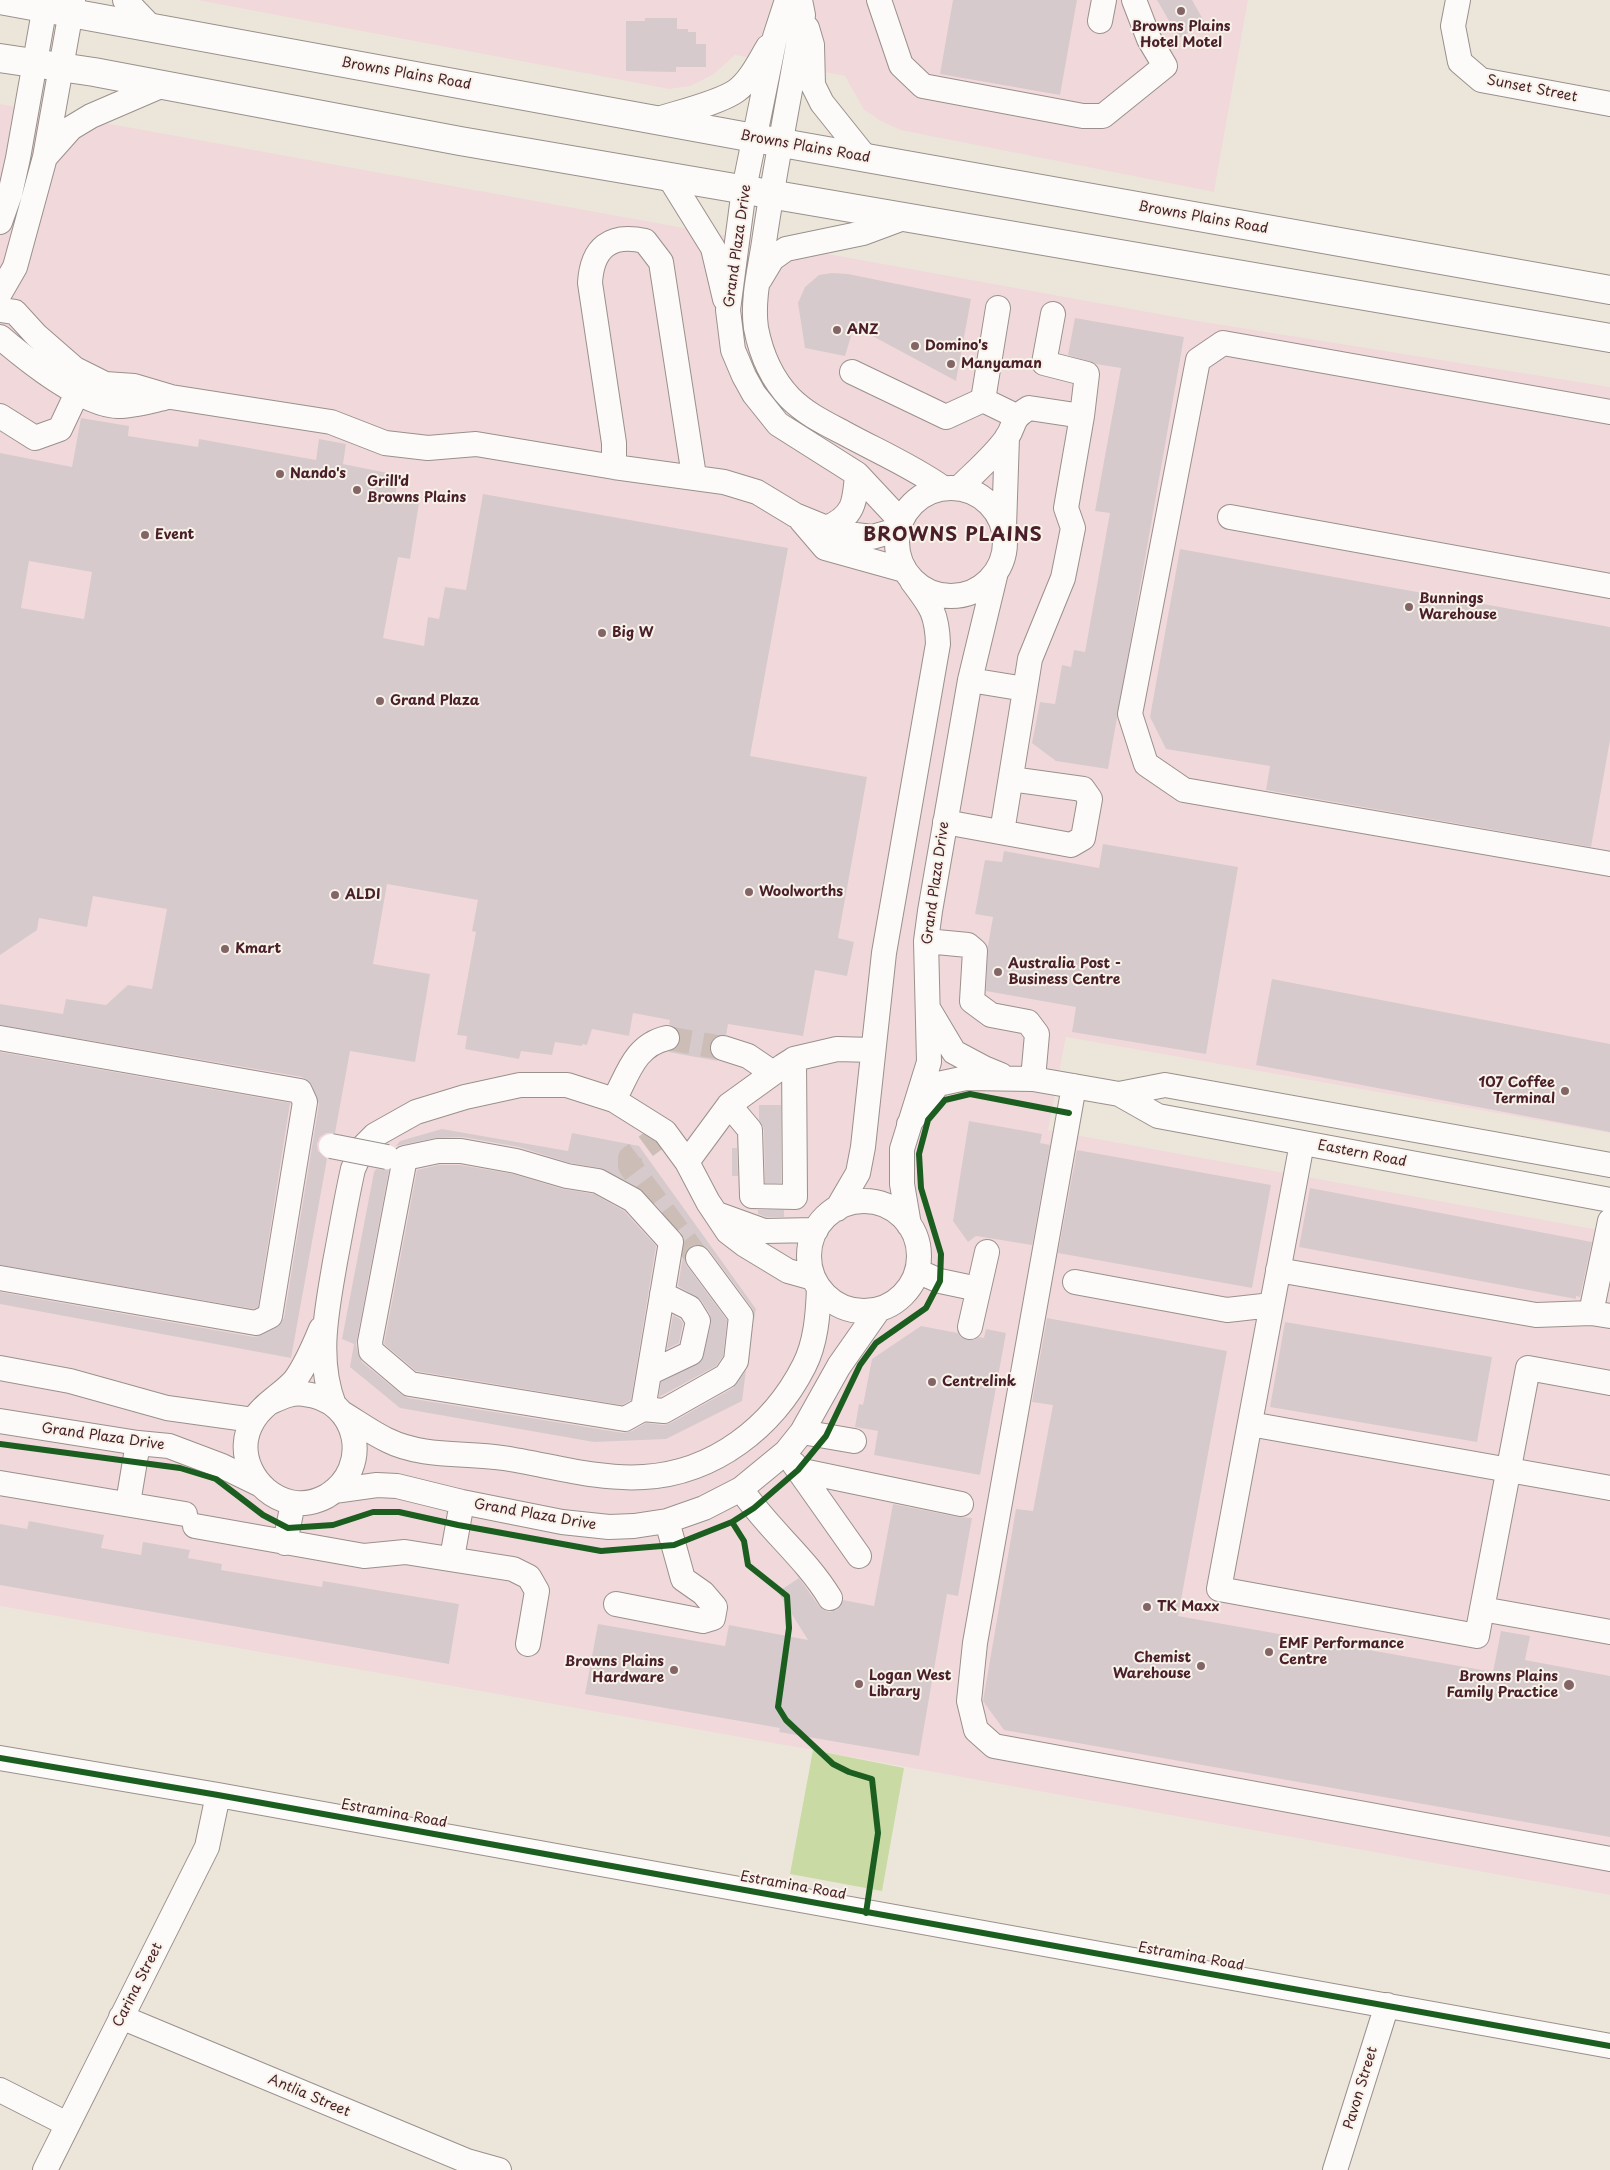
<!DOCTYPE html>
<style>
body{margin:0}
canvas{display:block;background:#ece6da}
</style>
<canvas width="1610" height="2170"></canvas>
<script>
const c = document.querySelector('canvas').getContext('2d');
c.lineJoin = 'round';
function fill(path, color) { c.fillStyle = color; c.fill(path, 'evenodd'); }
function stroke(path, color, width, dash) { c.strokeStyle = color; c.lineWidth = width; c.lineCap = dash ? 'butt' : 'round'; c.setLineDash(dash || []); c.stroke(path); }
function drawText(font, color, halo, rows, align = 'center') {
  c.font = font + ' "Playpen Sans",sans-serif'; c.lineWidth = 4; c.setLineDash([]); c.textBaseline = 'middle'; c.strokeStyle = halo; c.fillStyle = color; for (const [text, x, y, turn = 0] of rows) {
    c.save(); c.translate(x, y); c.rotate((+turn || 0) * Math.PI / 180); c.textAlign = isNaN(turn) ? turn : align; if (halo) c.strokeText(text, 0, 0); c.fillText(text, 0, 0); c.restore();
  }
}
fill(new Path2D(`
 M 197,0 L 1248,0 L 1214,192 L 900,130 L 881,121 L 864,110 L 845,76 L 735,55 L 714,74 L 691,86 L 669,89 Z
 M 0,104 L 1198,321 L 1610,387 L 1610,1133 L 1066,1037 L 1048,1130 L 1610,1232 L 1610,1895 L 813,1750 L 0,1606 Z`), '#f1d9db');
fill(new Path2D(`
 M 813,1750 L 904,1768 L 882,1891 L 790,1874 Z`), '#cadaa5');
fill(new Path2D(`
 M 953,0 L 1077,0 L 1060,95 L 940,74 Z
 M 1157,0 L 1192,0 L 1205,23 L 1179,38 Z
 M 645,18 L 677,18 L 677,29 L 688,29 L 688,32 L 696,32 L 696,44 L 706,44 L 706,67 L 676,67 L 676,72 L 626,71 L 626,21 L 645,21 Z
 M 832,273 L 848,274 L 971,299 L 956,381 L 854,326 L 845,356 L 805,348 L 798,303 L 805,287 L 819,275 Z
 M 1075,318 L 1184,337 L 1108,769 L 1056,761 L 1032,743 L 1040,702 L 1055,704 L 1062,665 L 1071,667 L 1074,650 L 1085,652 L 1110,513 L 1095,511 L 1121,368 L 1096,364 L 1068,355 Z
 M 81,418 L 129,426 L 128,436 L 198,447 L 199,439 L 316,460 L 319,439 L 346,444 L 343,464 L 398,475 L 395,499 L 419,503 L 410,559 L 398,557 L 383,638 L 424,646 L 428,617 L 439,619 L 445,587 L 466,590 L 483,494 L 788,548 L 750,756 L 867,777 L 838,938 L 854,942 L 847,976 L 815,970 L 803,1036 L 728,1024 L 726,1035 L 714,1038 L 710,1044 L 710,1051 L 713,1057 L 718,1061 L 668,1052 L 677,1047 L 680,1040 L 680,1034 L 676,1028 L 669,1024 L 670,1020 L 633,1013 L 629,1036 L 592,1029 L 587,1045 L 582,1044 L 582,1046 L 555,1042 L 552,1055 L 521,1051 L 519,1059 L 465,1049 L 467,1036 L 457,1035 L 476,932 L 472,931 L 478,900 L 387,884 L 373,964 L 430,974 L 415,1062 L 350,1051 L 335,1133 L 326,1133 L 320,1137 L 317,1144 L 318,1151 L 327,1159 L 291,1358 L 0,1304 L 0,1292 L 254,1337 L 262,1335 L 276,1328 L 284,1318 L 319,1104 L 312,1085 L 302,1077 L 0,1025 L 0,1004 L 63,1014 L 66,999 L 106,1005 L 128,985 L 152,989 L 167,909 L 93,896 L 87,927 L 39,918 L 37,930 L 0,955 L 0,453 L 72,467 ZM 29,561 L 92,572 L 84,619 L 21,608 Z
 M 1180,549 L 1610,627 L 1610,740 L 1591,847 L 1266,790 L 1270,766 L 1166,749 L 1150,717 Z
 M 1103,844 L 1238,867 L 1206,1054 L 1072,1032 L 1076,1007 L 986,991 L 988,946 L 993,917 L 975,914 L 985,860 L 1002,862 L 1004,851 L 1099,868 Z
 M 1272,979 L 1610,1044 L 1610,1132 L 1256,1065 Z
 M 0,1052 L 290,1103 L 258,1307 L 254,1309 L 0,1265 Z
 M 759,1105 L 781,1105 L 781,1183 L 765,1183 L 764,1130 L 759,1120 Z
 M 969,1121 L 1042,1134 L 1040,1143 L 1050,1145 L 1032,1245 L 976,1236 L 968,1242 L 953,1221 Z
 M 442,1129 L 568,1151 L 572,1133 L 639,1146 L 756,1309 L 754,1320 L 752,1308 L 709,1250 L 704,1246 L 697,1244 L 689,1247 L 685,1253 L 684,1259 L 687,1266 L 727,1320 L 723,1356 L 716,1366 L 659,1397 L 661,1382 L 702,1361 L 711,1324 L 710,1314 L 701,1300 L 678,1286 L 685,1244 L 681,1233 L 643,1191 L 600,1168 L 570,1163 L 519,1147 L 463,1137 L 435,1138 L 396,1146 L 400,1141 Z
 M 732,1148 L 737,1148 L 738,1176 L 732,1176 Z
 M 1077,1150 L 1271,1185 L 1252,1288 L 1058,1253 Z
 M 439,1165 L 460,1165 L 513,1174 L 563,1189 L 594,1194 L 624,1211 L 656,1246 L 631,1400 L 622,1405 L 416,1371 L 384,1344 L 417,1170 Z
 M 376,1169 L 389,1170 L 356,1344 L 358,1353 L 362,1362 L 401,1394 L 408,1398 L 623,1433 L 632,1431 L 646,1423 L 663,1425 L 671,1423 L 733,1388 L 746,1370 L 742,1401 L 666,1439 L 594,1442 L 400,1408 L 350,1367 L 354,1344 L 342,1339 L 374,1172 Z
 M 1310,1188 L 1592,1242 L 1580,1297 L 1576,1296 L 1576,1299 L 1299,1247 Z
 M 758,1210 L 784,1210 L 784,1217 L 766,1217 L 758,1214 Z
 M 673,1315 L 680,1319 L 683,1323 L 679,1343 L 667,1349 Z
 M 1047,1318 L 1227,1351 L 1178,1616 L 1493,1672 L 1501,1631 L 1530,1636 L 1525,1660 L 1610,1676 L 1610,1837 L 1004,1730 L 983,1701 L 1016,1509 L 1033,1511 L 1053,1405 L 1032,1402 Z
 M 1285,1322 L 1492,1357 L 1477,1442 L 1270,1407 Z
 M 921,1326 L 958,1333 L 961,1337 L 967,1340 L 974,1340 L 979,1337 L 984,1338 L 986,1329 L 1006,1333 L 980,1475 L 874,1455 L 878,1431 L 855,1427 L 859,1404 L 863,1405 L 872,1359 Z
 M 893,1504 L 958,1517 L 972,1518 L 958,1596 L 947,1594 L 919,1756 L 779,1732 L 780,1728 L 585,1694 L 598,1624 L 725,1646 L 729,1625 L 808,1640 L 778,1592 L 799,1578 L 819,1606 L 824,1610 L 830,1612 L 837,1610 L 843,1600 L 874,1606 Z
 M 29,1521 L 104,1535 L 101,1548 L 141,1555 L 143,1542 L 190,1550 L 188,1558 L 222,1564 L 221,1570 L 322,1587 L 323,1581 L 459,1604 L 449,1664 L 0,1585 L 0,1524 L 27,1529 Z`), '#d7cacd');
stroke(new Path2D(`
 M 667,1038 L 723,1048
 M 665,1132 L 630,1158 L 630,1166 L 698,1258`), '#ccbeb7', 24, [24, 12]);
const minor = new Path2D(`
 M 125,0 L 151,27
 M 787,0 L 775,37 L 744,189 L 728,310 L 733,350 L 744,376 L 754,394 L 778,424 L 857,474 L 900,520
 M 800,0 L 803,15 C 791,90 775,166 764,242 C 760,269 752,300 756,328 C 761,354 772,379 790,398 C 806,414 825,423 844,433 C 877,451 912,466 943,488
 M 879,0 L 901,65 L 923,86 L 1083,116 L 1103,116 L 1165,66 L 1149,39 L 1134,0
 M 1458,0 L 1453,26 L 1460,62 L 1481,80 L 1610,104
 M 1100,21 L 1104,0
 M 807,28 L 812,45 L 813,85 L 822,103 L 866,158
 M 655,120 C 676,113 719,103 736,91 C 750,81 759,62 768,47
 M 47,155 L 71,128 L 91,116 L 163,85
 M 669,177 L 713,248 L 725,299
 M 0,222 L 10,194 L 18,158 L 46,0
 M 760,279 L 772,259 L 786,249 L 863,233 L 906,217
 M 0,293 L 15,267 L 45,157 L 73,0
 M 0,310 L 15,312 L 36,335 L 75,369 L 105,384 L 134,386 L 171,397 L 331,422 L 385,443 L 428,448 L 476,444 L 614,467 L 724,482 L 757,492 L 795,515 L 839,533 L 872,537 L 897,530
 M 0,337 C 27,360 82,405 118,406 C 133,406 150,401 164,398
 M 852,372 L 946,417 L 983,400 L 1016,416
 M 983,400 L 998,308
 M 1610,412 L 1223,343 L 1198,360 L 1130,714 L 1146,764 L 1184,790 L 1610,864
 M 0,416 L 35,438 L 60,429 L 77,393
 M 614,467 L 614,443 L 590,283 C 592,248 610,233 645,241 L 661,262 L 694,476
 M897 542a54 54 0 1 1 108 0a54 54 0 1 1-108 0Z
 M 959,488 C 975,472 993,457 1006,439 C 1017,423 1009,420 1029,408 L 1082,416 L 1087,374 L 1044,363 L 1053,314
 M 1230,517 L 1610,586
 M 801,520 L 825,548 L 904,570
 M 1004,527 L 1007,437
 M 826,528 C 854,517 855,502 857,474
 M 970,680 L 1025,689
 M 945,822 L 1071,845 L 1083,838 L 1090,799 L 1083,789 L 1011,779
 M 1002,832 L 1030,659 L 1063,578 L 1073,528 L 1066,508 L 1082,416
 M 926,941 L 968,945 L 975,951 L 972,1001 L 991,1015 L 1028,1022 L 1037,1034 L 1033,1079
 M 929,1010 L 954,1052 L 984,1068 L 1001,1075
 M 0,1038 L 300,1091 L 305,1102 L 270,1316 L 256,1323 L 0,1278
 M 723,1048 L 748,1056 L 773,1073
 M 1074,1086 L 975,1643 L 969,1701 L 976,1730 L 994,1746 L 1610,1859
 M 1119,1094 L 1165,1085 L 1610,1165
 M 614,1100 C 628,1074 635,1045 667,1038
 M 729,1105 L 750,1130 L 752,1196 L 795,1197 L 794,1059
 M 909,1124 L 938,1084 L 966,1078 L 1033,1079 L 1119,1094 L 1158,1116 L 1610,1200
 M 1302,1143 L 1219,1589 L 1477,1636 L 1482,1609 L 1610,1632
 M 438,1151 L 461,1151 L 516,1161 L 567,1176 L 598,1181 L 633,1200 L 671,1242 L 643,1409 L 625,1419 L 410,1384 L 371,1351 L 370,1342 L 405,1158 Z
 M 687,1162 L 729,1105 L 783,1066 L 794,1059 L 837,1049 L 872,1050
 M809 1256a55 55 0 1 1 110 0a55 55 0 1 1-110 0Z
 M 837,1209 L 858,1173 L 863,1147 L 884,953 L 938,644 C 937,612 930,605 912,581
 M 717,1214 L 764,1231 L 816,1230
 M 909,1225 L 902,1184 L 902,1149 L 929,1062 L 926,941 L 930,911 L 970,680 L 996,572
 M 1278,1270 L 1536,1315 L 1591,1313 L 1610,1316
 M 917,1271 L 940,1281 L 978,1289
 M 1075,1282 L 1227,1310 L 1272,1305
 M 1591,1313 L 1610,1221
 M 970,1327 L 987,1252
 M 0,1368 L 70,1381 L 167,1408 L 253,1420
 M 649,1373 L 691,1353 L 698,1321 L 690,1308 L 662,1294
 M 271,1402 C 282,1397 292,1392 304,1394 C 359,1399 373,1468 327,1496 C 316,1502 302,1505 290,1502 C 254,1493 233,1452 254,1419 C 264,1403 283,1394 295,1380 C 306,1365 314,1346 321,1329
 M 334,1405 C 316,1358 327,1310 335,1262 C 341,1231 346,1200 353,1169 L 363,1147 L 375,1135 L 416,1112 L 465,1097 L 520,1085 L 567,1085 L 614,1100 L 665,1132 L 687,1162 L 708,1202 L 728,1232 L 745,1245 L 788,1271 L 813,1278
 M 643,1409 L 664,1411 L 726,1376 L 736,1361 L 741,1316 L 698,1258
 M 342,1413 C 357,1422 372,1433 387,1440 C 423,1458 465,1452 503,1458 C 550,1465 596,1480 644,1477 C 714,1473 773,1427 804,1366 C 816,1343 818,1314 819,1288
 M 0,1421 L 138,1443 L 169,1446 L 222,1466 L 259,1484
 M 1250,1424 L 1610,1488
 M 802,1432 L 854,1441
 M 794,1464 L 859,1556
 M 798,1470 L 961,1504
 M 0,1483 L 185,1514
 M 741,1489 C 767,1528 806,1558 830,1598
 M 334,1491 L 377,1485 L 397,1486 L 462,1502 L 562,1522 L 609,1527 L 634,1526 L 667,1521 L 704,1508 L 741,1489 L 786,1452 L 802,1432 L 839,1366 L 879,1309
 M 128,1503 L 138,1443
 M 195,1526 L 364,1556 L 405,1552 L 513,1569 L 529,1577 L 537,1591 L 528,1644
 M 285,1543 L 293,1503
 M 452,1558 L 462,1502
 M 616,1604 L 703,1621 L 713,1618 L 715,1607 L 703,1593 L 683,1579 L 667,1521
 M 1482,1609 L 1528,1368 L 1610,1383
 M 0,1758 L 218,1795 L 1610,2046
 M 121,2017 L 467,2161 L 499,2170
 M 0,2090 L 67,2124
 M 45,2170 L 207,1847 L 218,1795
 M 1335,2170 L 1387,2005`);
const major = new Path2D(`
 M 0,0 L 754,138 L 1610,290
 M 0,58 L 94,72 L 460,141 L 1610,338`);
stroke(minor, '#9a908c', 26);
stroke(major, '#9a908c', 30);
stroke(minor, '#fcfbf9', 24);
stroke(major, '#fcfbf9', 28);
const minorBridge = new Path2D(`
 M 331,1146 L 387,1157`);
stroke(minorBridge, '#9a908c', 26, []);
stroke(minorBridge, '#fcfbf9', 24);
stroke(new Path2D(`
 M 0,1444 L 180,1468 L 216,1479 L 263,1515 L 288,1528 L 333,1525 L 373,1512 L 399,1512 L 458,1525 L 601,1551 L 674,1545 L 732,1522 L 754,1508 L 798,1470 L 826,1436 L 860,1365 L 876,1343 L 926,1308 L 940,1281 L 941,1254 L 921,1188 L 919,1154 L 928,1120 L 945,1100 L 970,1094 L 1069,1113
 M 732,1522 L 744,1541 L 748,1565 L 787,1596 L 789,1628 L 778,1707 L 786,1720 L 833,1764 L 849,1772 L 872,1779 L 878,1833 L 866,1913
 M 0,1758 L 218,1795 L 1610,2046`), '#1b5e20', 6);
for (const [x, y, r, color] of [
 [1181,11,5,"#836568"],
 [837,330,5,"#836568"],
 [915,346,5,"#836568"],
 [951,364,5,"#836568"],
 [280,474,5,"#836568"],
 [357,490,5,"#836568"],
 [145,535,5,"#836568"],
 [1409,607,5,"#836568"],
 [602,633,5,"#836568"],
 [380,701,5,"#836568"],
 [749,892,5,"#836568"],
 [335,895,5,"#836568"],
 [225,949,5,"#836568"],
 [998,972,5,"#836568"],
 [1565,1091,5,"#836568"],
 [932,1382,5,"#836568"],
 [1147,1607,5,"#836568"],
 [1269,1652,5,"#836568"],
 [1201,1666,5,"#836568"],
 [674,1670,5,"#836568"],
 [859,1684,5,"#836568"],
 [1569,1685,6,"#836568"]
]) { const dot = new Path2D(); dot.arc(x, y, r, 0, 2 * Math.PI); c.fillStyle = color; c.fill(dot); stroke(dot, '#f7f3e8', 2); }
drawText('bold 14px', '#4a1f2b', '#f7f3e8', [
 ["Browns Plains",1181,27,"center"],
 ["Hotel Motel",1181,43,"center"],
 ["ANZ",847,330],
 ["Domino's",925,346],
 ["Manyaman",961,364],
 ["Nando's",290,474],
 ["Grill'd",367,482],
 ["Browns Plains",367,498],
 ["Event",155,535],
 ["Bunnings",1419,599],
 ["Warehouse",1419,615],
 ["Big W",612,633],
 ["Grand Plaza",390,701],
 ["Woolworths",759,892],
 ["ALDI",345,895],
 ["Kmart",235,949],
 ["Australia Post -",1008,964],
 ["Business Centre",1008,980],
 ["107 Coffee",1555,1083,"right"],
 ["Terminal",1555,1099,"right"],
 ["Centrelink",942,1382],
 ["TK Maxx",1157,1607],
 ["EMF Performance",1279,1644],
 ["Centre",1279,1660],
 ["Chemist",1191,1658,"right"],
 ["Warehouse",1191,1674,"right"],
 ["Browns Plains",664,1662,"right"],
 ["Hardware",664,1678,"right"],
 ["Logan West",869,1676],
 ["Library",869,1692],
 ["Browns Plains",1558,1677,"right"],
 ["Family Practice",1558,1693,"right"]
], 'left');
drawText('14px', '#4a1f2b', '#f7f3e8', [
 ["Browns Plains Road",406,74,10],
 ["Sunset Street",1532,89,11],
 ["Browns Plains Road",805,147,10],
 ["Browns Plains Road",1203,218,10],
 ["Grand Plaza Drive",738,246,-82],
 ["Grand Plaza Drive",936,883,-82],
 ["Eastern Road",1362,1154,11],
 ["Grand Plaza Drive",103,1437,8],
 ["Grand Plaza Drive",535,1515,10],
 ["Estramina Road",394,1814,10],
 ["Estramina Road",793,1886,10],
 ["Estramina Road",1191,1957,10],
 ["Carina Street",138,1985,-63],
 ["Pavon Street",1361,2088,-73],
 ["Antlia Street",309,2096,23]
]);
c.letterSpacing = '1px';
drawText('bold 19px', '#4a1f2b', '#f7f3e8', [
 ["BROWNS PLAINS",953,536]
]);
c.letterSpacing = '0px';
</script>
